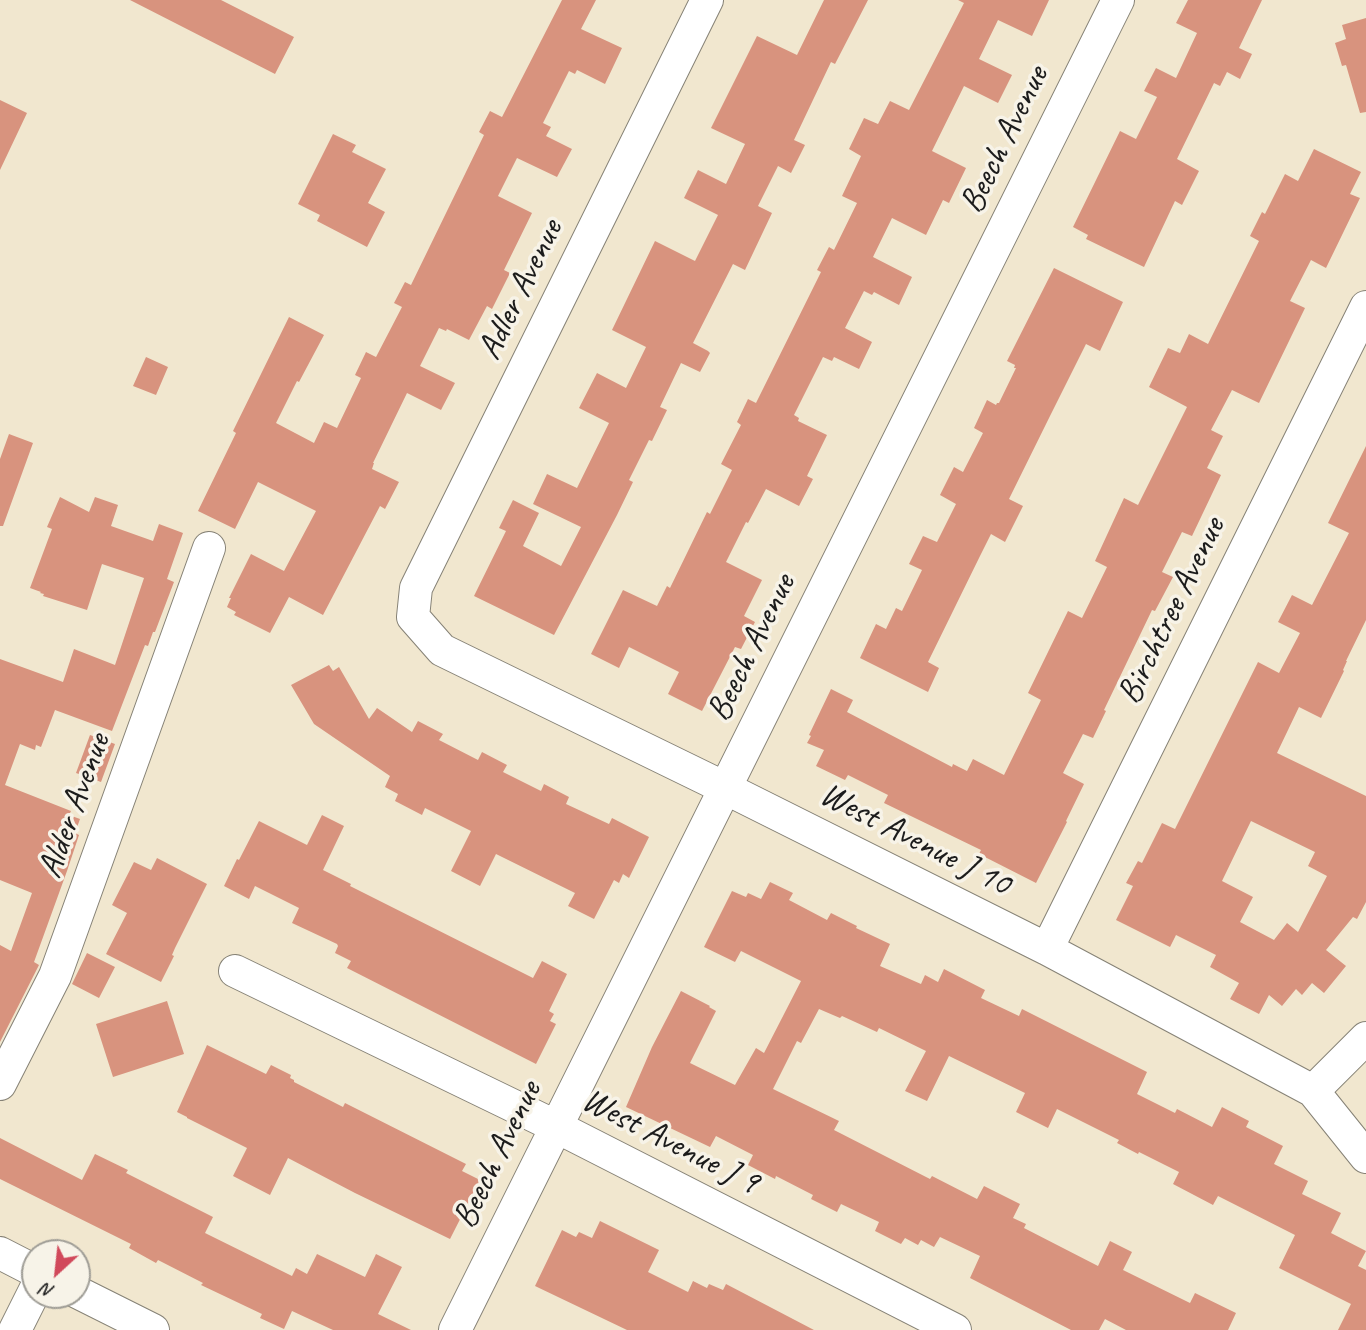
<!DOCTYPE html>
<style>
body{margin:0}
#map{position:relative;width:1366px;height:1330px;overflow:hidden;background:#f1e7cf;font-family:Caveat,sans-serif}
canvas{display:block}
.north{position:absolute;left:21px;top:1239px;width:70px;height:70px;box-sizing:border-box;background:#f7f3e8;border:2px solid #9f9d96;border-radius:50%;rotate:207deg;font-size:19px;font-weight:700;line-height:28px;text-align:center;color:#1c1c1c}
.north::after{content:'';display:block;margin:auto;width:24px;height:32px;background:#d1495b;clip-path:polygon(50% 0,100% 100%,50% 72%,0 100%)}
</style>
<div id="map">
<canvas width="1366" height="1330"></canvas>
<div class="north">N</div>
</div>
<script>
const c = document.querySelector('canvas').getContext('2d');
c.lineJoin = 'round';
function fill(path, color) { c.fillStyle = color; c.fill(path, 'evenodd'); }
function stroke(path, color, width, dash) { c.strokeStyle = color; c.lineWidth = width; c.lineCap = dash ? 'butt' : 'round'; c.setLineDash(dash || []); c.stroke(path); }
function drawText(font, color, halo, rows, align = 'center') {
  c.font = font + ' Caveat,sans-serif'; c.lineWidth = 7; c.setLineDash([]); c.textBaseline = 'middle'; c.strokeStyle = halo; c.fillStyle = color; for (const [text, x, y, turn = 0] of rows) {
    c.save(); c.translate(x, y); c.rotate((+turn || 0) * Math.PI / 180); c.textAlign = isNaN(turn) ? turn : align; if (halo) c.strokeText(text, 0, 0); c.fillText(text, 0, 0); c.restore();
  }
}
fill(new Path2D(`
 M 130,0 L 221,0 L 294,37 L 275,74 Z
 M 562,0 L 596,0 L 581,29 L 622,48 L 605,84 L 577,70 L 575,74 L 569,71 L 543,123 L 551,127 L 546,136 L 572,149 L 557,177 L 517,158 L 498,196 L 532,213 L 504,270 L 510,273 L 492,309 L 487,306 L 469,340 L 447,329 L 446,331 L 439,328 L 420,366 L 455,383 L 441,410 L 407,393 L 373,463 L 374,463 L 372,469 L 399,482 L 385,509 L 380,506 L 323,615 L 289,597 L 270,633 L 234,615 L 236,612 L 227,607 L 231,598 L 229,598 L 251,554 L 284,571 L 316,511 L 258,482 L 235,529 L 198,511 L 236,433 L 233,431 L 289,317 L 324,335 L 299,382 L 297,381 L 276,423 L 314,443 L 324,422 L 337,428 L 361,378 L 355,375 L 366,352 L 376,357 L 402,307 L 394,303 L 405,282 L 411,285 L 484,135 L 479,132 L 490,111 L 502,117 Z
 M 824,0 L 868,0 L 835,64 L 831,62 L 794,140 L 805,145 L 791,173 L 778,166 L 758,206 L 772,213 L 745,270 L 733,264 L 693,343 L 708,351 L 710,353 L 700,372 L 681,363 L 660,407 L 667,410 L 652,441 L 649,440 L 629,480 L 633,482 L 617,515 L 554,635 L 474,596 L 506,531 L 499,528 L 513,500 L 539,513 L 523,546 L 561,566 L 581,527 L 533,504 L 547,474 L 577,488 L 609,423 L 579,408 L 597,373 L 626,388 L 646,347 L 612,330 L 655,241 L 695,261 L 718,215 L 684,198 L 698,170 L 726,184 L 745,144 L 711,128 L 757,36 L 797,55 Z
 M 958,0 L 1049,0 L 1032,36 L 998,20 L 979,59 L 1012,75 L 998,103 L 964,86 L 932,151 L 966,168 L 949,203 L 943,200 L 926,235 L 892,218 L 873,257 L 912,277 L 899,305 L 874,292 L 872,295 L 864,291 L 845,328 L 872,342 L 859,369 L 834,357 L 832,361 L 823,357 L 794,415 L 799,418 L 798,421 L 827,435 L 807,476 L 813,479 L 799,506 L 766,489 L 748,523 L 746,522 L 726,562 L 762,580 L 744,616 L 755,622 L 741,649 L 735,647 L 702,711 L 668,694 L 679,672 L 629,647 L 619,668 L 591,654 L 623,590 L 657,606 L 667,586 L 670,588 L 707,512 L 710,514 L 732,470 L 721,464 L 741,425 L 737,422 L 748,399 L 756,403 L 821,272 L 817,270 L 829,247 L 834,250 L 857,203 L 842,196 L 861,156 L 849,149 L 864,118 L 878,124 L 890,101 L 909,110 L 964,3 Z
 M 1188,0 L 1262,0 L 1239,48 L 1252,54 L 1240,79 L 1227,72 L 1220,86 L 1214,83 L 1177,159 L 1199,171 L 1182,205 L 1175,201 L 1144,267 L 1086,239 L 1088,235 L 1073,227 L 1120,131 L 1136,139 L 1157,97 L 1144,91 L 1156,68 L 1176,78 L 1197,33 L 1176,23 Z
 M 1366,18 L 1366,112 L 1360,113 L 1346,65 L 1342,66 L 1335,43 L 1346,39 L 1342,25 Z
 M 0,100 L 27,113 L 0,170 Z
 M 333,134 L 356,145 L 352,152 L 386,169 L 368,203 L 385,212 L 367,247 L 317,221 L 320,215 L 298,204 Z
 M 1314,149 L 1361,172 L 1350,194 L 1360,198 L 1326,268 L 1311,260 L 1290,301 L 1305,308 L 1259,403 L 1232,390 L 1211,430 L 1223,436 L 1207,468 L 1221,475 L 1192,536 L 1182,532 L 1162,572 L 1173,577 L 1155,611 L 1152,610 L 1104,710 L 1106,711 L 1093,738 L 1083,734 L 1063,773 L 1084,784 L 1066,821 L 1067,822 L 1036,883 L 979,854 L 981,850 L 884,803 L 888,795 L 848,775 L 845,780 L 816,766 L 824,750 L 807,743 L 811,736 L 809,735 L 831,689 L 853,700 L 847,712 L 952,767 L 953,764 L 967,771 L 973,759 L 1004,775 L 1041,700 L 1028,693 L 1068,611 L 1082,618 L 1107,567 L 1095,561 L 1124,498 L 1138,505 L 1187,407 L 1149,387 L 1168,348 L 1180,353 L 1189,334 L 1208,344 L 1259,241 L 1250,236 L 1262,212 L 1265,214 L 1285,174 L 1298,181 Z
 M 1054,268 L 1123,302 L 1100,351 L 1086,344 L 1050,416 L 1009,499 L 1023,506 L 1005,542 L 991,534 L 980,556 L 928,662 L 939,668 L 928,692 L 860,658 L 876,624 L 886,629 L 896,608 L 902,611 L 922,570 L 909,564 L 923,536 L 937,542 L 956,504 L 940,495 L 954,467 L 963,472 L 983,433 L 974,428 L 987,400 L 996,405 L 997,403 L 999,403 L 1016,368 L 1014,368 L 1015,365 L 1007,361 Z
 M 146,357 L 168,367 L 156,395 L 133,386 Z
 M 9,434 L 33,443 L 3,526 L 0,526 L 0,459 Z
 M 1366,446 L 1366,620 L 1346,661 L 1347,661 L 1343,670 L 1344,671 L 1321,718 L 1299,707 L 1277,753 L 1366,796 L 1366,902 L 1357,919 L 1353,917 L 1326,950 L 1346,966 L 1324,993 L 1312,983 L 1302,995 L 1296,989 L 1282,1006 L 1269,995 L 1259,1014 L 1230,999 L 1239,983 L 1210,967 L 1216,955 L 1176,935 L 1170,947 L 1116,920 L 1133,886 L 1126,883 L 1138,861 L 1142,863 L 1162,823 L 1175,829 L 1258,662 L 1279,673 L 1300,633 L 1278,622 L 1292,595 L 1312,605 L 1349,533 L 1328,523 ZM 1251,821 L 1315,852 L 1308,866 L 1327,876 L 1298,932 L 1287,923 L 1274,940 L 1240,922 L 1253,897 L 1222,881 Z
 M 60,497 L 89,512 L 95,497 L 118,505 L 111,526 L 153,541 L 159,524 L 183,533 L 167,579 L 174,582 L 155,632 L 153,632 L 148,646 L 145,645 L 112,731 L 55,710 L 41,747 L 36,745 L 35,750 L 20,744 L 5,785 L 71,811 L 69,815 L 80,819 L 75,833 L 79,835 L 67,871 L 34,962 L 39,965 L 0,1042 L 0,945 L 11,951 L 32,893 L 0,880 L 0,659 L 63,682 L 74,649 L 115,665 L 144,578 L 102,564 L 87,610 L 43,596 L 44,594 L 40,593 L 41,592 L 30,588 L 52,529 L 47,527 Z
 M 329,665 L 333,671 L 339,667 L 369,719 L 377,708 L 412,732 L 418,721 L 443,734 L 439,740 L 478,760 L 482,752 L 507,765 L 503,772 L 541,791 L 544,784 L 569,797 L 566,804 L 609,824 L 612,818 L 649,837 L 629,878 L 623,874 L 619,883 L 614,880 L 594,919 L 568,906 L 575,893 L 496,854 L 480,886 L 451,871 L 471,831 L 425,808 L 422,815 L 395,801 L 398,794 L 385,787 L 390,776 L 314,724 L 291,685 Z
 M 90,735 L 115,744 L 101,782 L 76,773 Z
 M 322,815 L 344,826 L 323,870 L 351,884 L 350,886 L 533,978 L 542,961 L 567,974 L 549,1011 L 554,1014 L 550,1021 L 556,1024 L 536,1064 L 347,968 L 351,961 L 335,953 L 338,946 L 337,944 L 292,923 L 299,908 L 255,886 L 249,899 L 224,886 L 237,859 L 239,860 L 259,821 L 307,845 Z
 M 157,858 L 207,884 L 175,948 L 172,955 L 174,956 L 161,982 L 106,954 L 127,913 L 112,905 L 134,862 L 151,870 Z
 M 770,882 L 793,893 L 789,900 L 827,920 L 831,913 L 857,926 L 856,928 L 890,944 L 880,966 L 921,984 L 925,975 L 938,982 L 944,969 L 985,990 L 981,998 L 1019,1016 L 1022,1009 L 1147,1072 L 1137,1094 L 1175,1113 L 1177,1109 L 1212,1127 L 1222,1107 L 1249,1121 L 1246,1127 L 1283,1146 L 1274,1164 L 1308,1181 L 1302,1194 L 1341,1213 L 1331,1233 L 1366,1251 L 1358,1266 L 1366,1270 L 1366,1330 L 1338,1330 L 1351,1304 L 1279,1268 L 1295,1235 L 1218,1196 L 1213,1205 L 1173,1184 L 1179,1172 L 1139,1152 L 1138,1154 L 1117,1143 L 1119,1140 L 1057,1109 L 1048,1128 L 1016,1112 L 1025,1093 L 949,1056 L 927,1101 L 905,1091 L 926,1051 L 879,1028 L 877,1032 L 842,1016 L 840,1018 L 819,1009 L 801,1043 L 797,1041 L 773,1089 L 839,1121 L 834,1130 L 930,1179 L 932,1176 L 977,1199 L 984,1186 L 1020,1204 L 1013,1218 L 1026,1224 L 1024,1228 L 1098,1266 L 1110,1241 L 1132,1252 L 1123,1270 L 1190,1303 L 1195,1293 L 1236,1313 L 1228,1330 L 1126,1330 L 1105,1319 L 1099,1330 L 1071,1330 L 970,1278 L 980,1256 L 940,1237 L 934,1247 L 921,1240 L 918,1245 L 905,1238 L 901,1244 L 875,1231 L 879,1222 L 841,1204 L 837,1212 L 811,1199 L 813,1195 L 776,1176 L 775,1179 L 748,1165 L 753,1155 L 716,1136 L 710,1147 L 626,1107 L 652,1047 L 681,991 L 710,1006 L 709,1007 L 716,1011 L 690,1063 L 735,1085 L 756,1048 L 764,1053 L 801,981 L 741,951 L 735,962 L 704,947 L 732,891 L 746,897 L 748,893 L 761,899 Z
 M 87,953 L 115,967 L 99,998 L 72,984 Z
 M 167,1001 L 184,1054 L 113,1077 L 96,1024 Z
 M 207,1045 L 266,1074 L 271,1065 L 291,1075 L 290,1078 L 294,1080 L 294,1082 L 343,1107 L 345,1103 L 466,1164 L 462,1171 L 480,1180 L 450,1239 L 355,1193 L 288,1158 L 270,1195 L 233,1176 L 247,1148 L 187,1118 L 187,1117 L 177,1112 Z
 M 0,1138 L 82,1180 L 95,1154 L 128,1170 L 126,1173 L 213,1217 L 205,1233 L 292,1276 L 296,1268 L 307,1274 L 317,1254 L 365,1277 L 376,1254 L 402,1267 L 378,1314 L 411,1330 L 333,1330 L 292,1311 L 284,1329 L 260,1318 L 262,1314 L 201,1285 L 203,1283 L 158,1260 L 156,1263 L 129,1248 L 131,1244 L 0,1179 Z
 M 600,1221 L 659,1250 L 648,1272 L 688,1292 L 693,1281 L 707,1288 L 709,1284 L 723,1290 L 726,1284 L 814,1330 L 627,1330 L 535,1286 L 562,1230 L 576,1237 L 579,1232 L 592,1238 Z`), '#d8937e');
const minor = new Path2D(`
 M 707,0 L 416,588 L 413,617 L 442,650 L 725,788 L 1047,949 L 1313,1091 L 1366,1157
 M 1047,949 L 1366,307
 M 235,971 L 555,1126 L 955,1330
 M 0,1084 L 55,976 L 209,548
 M 1313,1091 L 1366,1038
 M 0,1253 L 35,1271
 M 77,1292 L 153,1330
 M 15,1330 L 35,1290
 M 455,1330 L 1118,0`);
stroke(minor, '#868276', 34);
stroke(minor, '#fff', 32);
drawText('35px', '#1c1c1c', '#f7f3e8', [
 ["Beech Avenue",1005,140,-64],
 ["Adler Avenue",521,290,-64],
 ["Birchtree Avenue",1172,611,-64],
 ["Beech Avenue",752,648,-64],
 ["Alder Avenue",75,806,-70],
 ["West Avenue J 10",915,840,27],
 ["West Avenue J 9",670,1142,27],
 ["Beech Avenue",498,1155,-64]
]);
</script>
